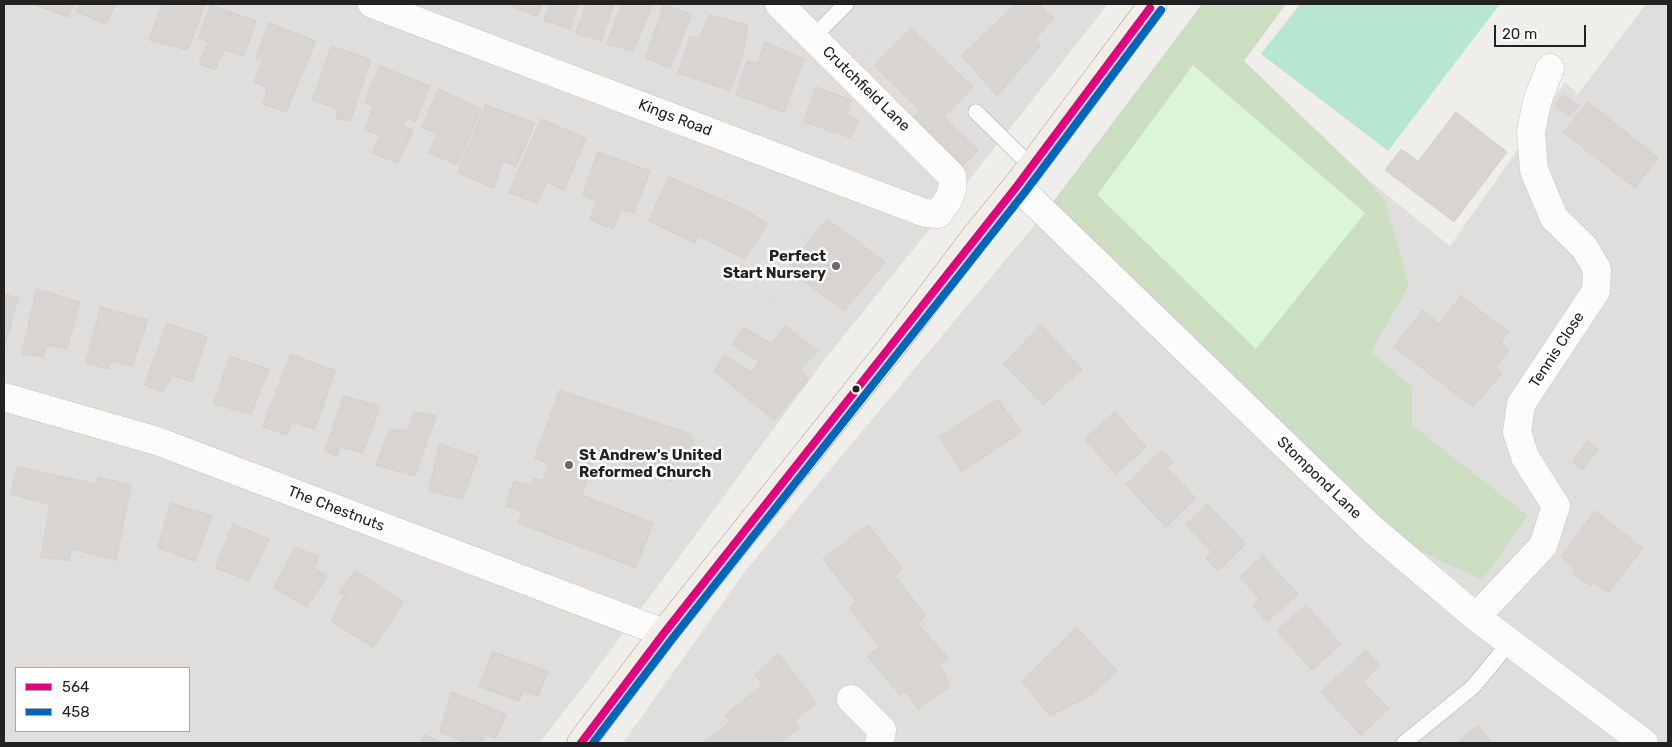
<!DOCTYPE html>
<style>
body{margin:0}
#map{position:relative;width:1672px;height:747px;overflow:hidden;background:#f0eeeb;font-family:Rubik,sans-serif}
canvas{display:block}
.frame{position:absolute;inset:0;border:5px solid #222;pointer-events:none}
.legend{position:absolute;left:15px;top:667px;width:175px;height:65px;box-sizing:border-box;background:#fff;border:1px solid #a7a7a7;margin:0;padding:6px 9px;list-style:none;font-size:15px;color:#222}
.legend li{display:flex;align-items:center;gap:10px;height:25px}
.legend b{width:25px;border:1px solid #a7a7a7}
.scale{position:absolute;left:1494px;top:25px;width:92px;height:22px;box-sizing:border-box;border:2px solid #222;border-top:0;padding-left:6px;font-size:15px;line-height:18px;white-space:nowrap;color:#222;-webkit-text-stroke:4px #fff;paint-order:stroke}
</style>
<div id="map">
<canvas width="1672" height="747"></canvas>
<div class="frame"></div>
<ul class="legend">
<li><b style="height:6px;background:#e5007d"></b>564</li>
<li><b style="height:6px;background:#0065bd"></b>458</li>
</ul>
<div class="scale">20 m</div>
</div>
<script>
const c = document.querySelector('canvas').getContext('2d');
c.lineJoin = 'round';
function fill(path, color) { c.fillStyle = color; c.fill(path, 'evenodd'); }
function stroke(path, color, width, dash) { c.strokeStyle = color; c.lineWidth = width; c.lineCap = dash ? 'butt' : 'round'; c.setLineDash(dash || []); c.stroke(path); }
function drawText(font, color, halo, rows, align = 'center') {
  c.font = font + ' Rubik,sans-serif'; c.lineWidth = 5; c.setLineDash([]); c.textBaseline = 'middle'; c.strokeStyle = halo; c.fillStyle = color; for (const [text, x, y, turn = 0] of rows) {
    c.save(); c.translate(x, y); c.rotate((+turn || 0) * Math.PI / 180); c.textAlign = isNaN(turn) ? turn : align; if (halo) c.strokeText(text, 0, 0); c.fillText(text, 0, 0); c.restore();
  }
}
fill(new Path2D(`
 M 4,4 L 1108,4 L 966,184 L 825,359 L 587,682 L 539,743 L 4,743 ZM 16,668 L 189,668 L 189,731 L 16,731 Z
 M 1202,4 L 1286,4 L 1244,61 L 1366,178 L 1450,246 L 1565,82 L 1578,94 L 1646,4 L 1668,4 L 1668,743 L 623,743 L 746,570 L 1044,214 Z`), '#dfdedc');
fill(new Path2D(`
 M 1202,4 L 1286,4 L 1244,61 L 1366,178 L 1385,201 L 1409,285 L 1371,352 L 1412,387 L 1412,425 L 1528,516 L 1482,580 L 1372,529 L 1044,214 Z`), '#cbdec1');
fill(new Path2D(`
 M 1193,65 L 1365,213 L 1256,349 L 1097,195 Z`), '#daf5da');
fill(new Path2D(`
 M 1300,4 L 1500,4 L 1388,151 L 1261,54 Z`), '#b7e6d2');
fill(new Path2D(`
 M 819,4 L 891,4 L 902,15 L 862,56 L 815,10 Z
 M 787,189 L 825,205 L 780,265 L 789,276 L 766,305 L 730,283 Z`), '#e0dfde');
const building = new Path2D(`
 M 39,4 L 73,4 L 68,17 L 38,6 Z
 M 80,4 L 115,4 L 106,24 L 77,12 Z
 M 163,4 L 205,4 L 188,50 L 149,40 Z
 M 514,4 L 542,4 L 537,16 L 512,7 Z
 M 550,4 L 578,4 L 570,29 L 544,20 Z
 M 587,4 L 614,4 L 601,41 L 576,33 Z
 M 622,4 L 653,4 L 633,51 L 607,44 Z
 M 1016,4 L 1038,4 L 1054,18 L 1035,40 L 1041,45 L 997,96 L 962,56 Z
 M 211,5 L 256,21 L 244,56 L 224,50 L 215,70 L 199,64 L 209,42 L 199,38 Z
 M 664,5 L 692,14 L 670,68 L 646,58 Z
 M 709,15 L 748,25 L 743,55 L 730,91 L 678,73 L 690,37 L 700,38 Z
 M 269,23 L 316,41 L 286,112 L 263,104 L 267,88 L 254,82 L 263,61 L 256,59 Z
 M 911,28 L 973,87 L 944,117 L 978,150 L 963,166 L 913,118 L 920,110 L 874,66 Z
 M 765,42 L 804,59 L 784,112 L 736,95 L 747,61 L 758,63 Z
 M 332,46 L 371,60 L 350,121 L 336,119 L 337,109 L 312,100 Z
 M 380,66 L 430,86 L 415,122 L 407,117 L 403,126 L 413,130 L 398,163 L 372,153 L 380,135 L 365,130 L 373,106 L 365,103 Z
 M 816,87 L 851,100 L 847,115 L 859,120 L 851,138 L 804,122 Z
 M 439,89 L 481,109 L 458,165 L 429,153 L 437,134 L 422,127 Z
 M 1564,95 L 1578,106 L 1569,116 L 1555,105 Z
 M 1588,102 L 1658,158 L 1635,188 L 1564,133 Z
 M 486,105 L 535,123 L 516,166 L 503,161 L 494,188 L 458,173 Z
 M 1456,112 L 1507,152 L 1454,222 L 1385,170 L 1401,149 L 1418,161 Z
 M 541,119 L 586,138 L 564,190 L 547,182 L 537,203 L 509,193 Z
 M 598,152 L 650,171 L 634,213 L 621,210 L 613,229 L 590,220 L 596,201 L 583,196 Z
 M 669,177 L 744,209 L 767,224 L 745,259 L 699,236 L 695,243 L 649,221 Z
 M 827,219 L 885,262 L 844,311 L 788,269 Z
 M 37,289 L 80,302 L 67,349 L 47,345 L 44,357 L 22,354 Z
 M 4,294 L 18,298 L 4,348 Z
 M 1461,296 L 1509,332 L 1501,342 L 1509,351 L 1495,367 L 1502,373 L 1473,407 L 1394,347 L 1423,310 L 1439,324 Z
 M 101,307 L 148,320 L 132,366 L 111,361 L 108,369 L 86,363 Z
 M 167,323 L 207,337 L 192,382 L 172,375 L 163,392 L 145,385 Z
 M 1041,325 L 1082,369 L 1043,405 L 1004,364 Z
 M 785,326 L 818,351 L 800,370 L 809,379 L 774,420 L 714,371 L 724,355 L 751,372 L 759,362 L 732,344 L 744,327 L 771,344 Z
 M 291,354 L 335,371 L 315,429 L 292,422 L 287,435 L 263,427 Z
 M 230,356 L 269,369 L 251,414 L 214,404 Z
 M 560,390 L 691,434 L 698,465 L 671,481 L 597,453 L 582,495 L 653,523 L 636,568 L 518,523 L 522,512 L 506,506 L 514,481 L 532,485 L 534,478 L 543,481 L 549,464 L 535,458 Z
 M 344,396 L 380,406 L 363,453 L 340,447 L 337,456 L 325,451 Z
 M 998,400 L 1022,432 L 962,472 L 939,437 Z
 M 414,412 L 436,416 L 415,476 L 376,465 L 389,429 L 407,431 Z
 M 1115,412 L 1146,447 L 1116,474 L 1085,439 Z
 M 1588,441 L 1599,449 L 1582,470 L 1572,462 Z
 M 440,444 L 478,457 L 462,499 L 429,491 Z
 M 1162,450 L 1174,462 L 1167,468 L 1196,498 L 1166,527 L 1126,485 Z
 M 18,467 L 96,484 L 98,477 L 131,485 L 116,560 L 72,549 L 69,561 L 41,557 L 50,505 L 11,494 Z
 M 171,503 L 212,516 L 195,561 L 158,548 Z
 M 1207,504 L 1246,544 L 1218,571 L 1206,558 L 1212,552 L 1186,525 Z
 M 1595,511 L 1643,548 L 1608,593 L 1593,582 L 1590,586 L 1572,572 L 1575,569 L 1561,557 Z
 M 233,524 L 269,539 L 249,581 L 216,568 Z
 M 868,525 L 903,569 L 895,576 L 926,616 L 917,623 L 948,658 L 940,665 L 951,686 L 918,709 L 906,692 L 900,695 L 867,656 L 880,647 L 849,608 L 856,601 L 823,559 Z
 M 295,548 L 319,556 L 314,568 L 327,576 L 307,607 L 274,588 Z
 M 1263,556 L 1298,594 L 1267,622 L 1253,606 L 1260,600 L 1240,577 Z
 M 355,571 L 404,602 L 373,647 L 331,621 L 345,594 L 339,593 Z
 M 1306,605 L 1341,644 L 1312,670 L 1277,631 Z
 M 1077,628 L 1117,671 L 1092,695 L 1050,716 L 1022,681 Z
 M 1366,650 L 1380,665 L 1363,682 L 1389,709 L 1361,735 L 1321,692 Z
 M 493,652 L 548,671 L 538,696 L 523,691 L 519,701 L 479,687 Z
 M 779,654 L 816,703 L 794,721 L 799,728 L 778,743 L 702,743 L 730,722 L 725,715 L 763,685 L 755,675 Z
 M 452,692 L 506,714 L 496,738 L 485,734 L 481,743 L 467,743 L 440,732 Z
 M 1478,726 L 1492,743 L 1457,743 Z
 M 425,735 L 443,743 L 421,743 Z`);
fill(building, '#d7d4d2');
stroke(building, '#d3d0cc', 1);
const lane = new Path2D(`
 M 813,37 L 846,4
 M 976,112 L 1031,166
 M 1404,743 L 1473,687 L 1510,642`);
const street = new Path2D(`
 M 372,4 L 925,213 L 938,214 C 948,202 955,191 952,176 L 779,4
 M 1017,186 L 1372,529 L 1476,617 L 1644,743
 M 4,397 L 157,441 L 664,633
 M 1476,617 L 1543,546 L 1556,506 L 1525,457 L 1517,432 L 1521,404 L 1596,291 L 1597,269 L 1584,247 L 1554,218 L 1534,170 L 1531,132 L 1537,102 L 1550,68
 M 851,699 L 882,730 L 879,743`);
const primary = new Path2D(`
 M 581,743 L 664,633 L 892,347 L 976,236 L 1017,186 L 1153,4`);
stroke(lane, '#c9c8c7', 17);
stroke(street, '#c9c8c7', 29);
stroke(primary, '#a79c86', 29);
stroke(lane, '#fdfcfc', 15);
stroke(street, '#fdfcfc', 28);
stroke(primary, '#f3ede7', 28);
stroke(new Path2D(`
 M 581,743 L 664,633 L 1017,186 L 1150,8`), '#e5007d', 8);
stroke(new Path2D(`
 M 593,743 L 672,639 L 1025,192 L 1161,10`), '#0065bd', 8);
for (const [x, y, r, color] of [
 [836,266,5,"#6a6968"],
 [856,389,4.5,"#222"],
 [569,465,5,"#6a6968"]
]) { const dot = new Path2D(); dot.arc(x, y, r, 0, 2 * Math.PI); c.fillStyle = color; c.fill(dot); stroke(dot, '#fff', 2); }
drawText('15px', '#222', '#fff', [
 ["Crutchfield Lane",866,89,44],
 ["Kings Road",675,118,21],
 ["Tennis Close",1557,350,-57],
 ["Stompond Lane",1319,478,44],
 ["The Chestnuts",336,509,21]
]);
drawText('bold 15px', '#222', '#fff', [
 ["Perfect",826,257],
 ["Start Nursery",826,274],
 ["St Andrew's United",579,456,"left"],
 ["Reformed Church",579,473,"left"]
], 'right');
</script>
